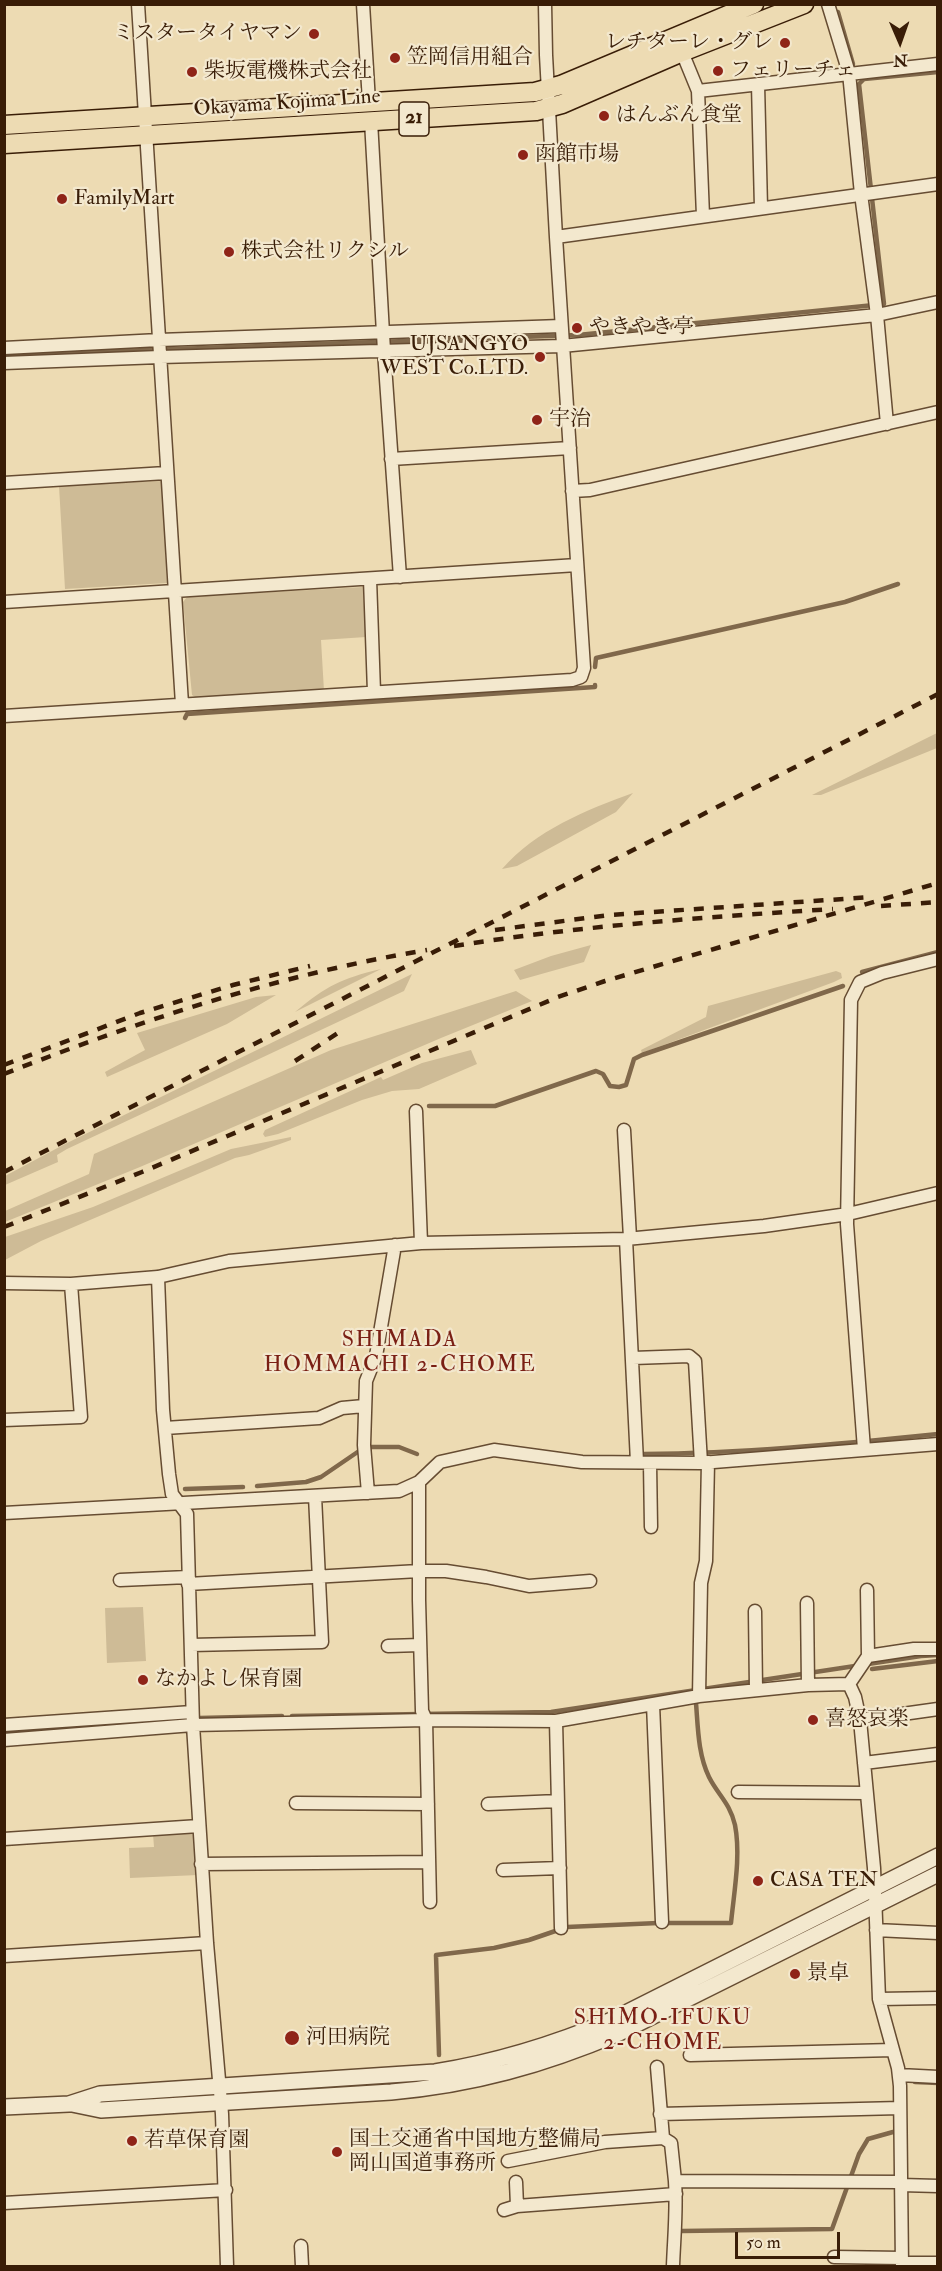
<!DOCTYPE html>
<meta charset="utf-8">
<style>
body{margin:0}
#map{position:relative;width:942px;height:2271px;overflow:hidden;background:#eddbb3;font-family:"IM FELL Double Pica",serif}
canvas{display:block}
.frame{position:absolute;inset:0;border:6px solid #391d07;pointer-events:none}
.north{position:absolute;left:870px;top:12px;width:60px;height:60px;-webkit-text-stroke:4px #f3e8ce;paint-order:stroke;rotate:178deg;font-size:16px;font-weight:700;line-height:24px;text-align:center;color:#391d07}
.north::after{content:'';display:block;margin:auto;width:21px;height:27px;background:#391d07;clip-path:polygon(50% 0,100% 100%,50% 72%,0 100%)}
.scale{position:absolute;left:735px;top:2232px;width:105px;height:27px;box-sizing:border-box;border:3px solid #391d07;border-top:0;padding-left:8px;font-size:18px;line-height:21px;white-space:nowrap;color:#391d07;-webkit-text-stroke:4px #f3e8ce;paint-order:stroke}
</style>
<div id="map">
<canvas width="942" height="2271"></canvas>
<div class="frame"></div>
<div class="north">N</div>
<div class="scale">50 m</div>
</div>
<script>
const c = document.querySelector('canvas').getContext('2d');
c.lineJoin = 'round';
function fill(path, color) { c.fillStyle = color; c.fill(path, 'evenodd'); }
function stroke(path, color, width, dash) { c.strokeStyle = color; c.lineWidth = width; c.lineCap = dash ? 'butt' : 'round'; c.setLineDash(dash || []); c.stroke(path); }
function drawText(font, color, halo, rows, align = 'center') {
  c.font = font + ' "IM FELL Double Pica","Noto Serif JP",serif'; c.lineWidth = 4.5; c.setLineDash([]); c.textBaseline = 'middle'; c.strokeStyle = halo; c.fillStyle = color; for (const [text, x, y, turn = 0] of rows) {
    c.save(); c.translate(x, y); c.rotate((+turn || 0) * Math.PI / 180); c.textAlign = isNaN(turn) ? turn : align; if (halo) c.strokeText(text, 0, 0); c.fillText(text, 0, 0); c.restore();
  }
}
fill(new Path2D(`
 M 162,481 L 167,583 L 65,589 L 59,486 Z
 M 363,587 L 366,637 L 321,640 L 324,691 L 195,697 L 192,695 L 183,602 L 187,597 Z
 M 937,733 L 937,748 L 821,795 L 812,795 Z
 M 633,793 L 616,812 L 517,866 L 502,869 C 536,830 586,810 633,793 Z
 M 591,945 L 584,962 L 520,980 L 514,970 L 551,956 Z
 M 381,969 L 295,1012 C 328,985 340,979 381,969 Z
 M 836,971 L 841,973 L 842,978 L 834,982 L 642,1053 L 641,1050 L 706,1017 L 708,1006 Z
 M 412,974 L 404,991 L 67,1149 L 57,1155 L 58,1162 L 5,1185 L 5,1176 L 65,1144 Z
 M 516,991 L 532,1001 L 441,1038 L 140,1167 L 5,1222 L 5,1211 L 89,1174 L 94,1154 L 331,1050 Z
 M 276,995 L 227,1024 L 107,1077 L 105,1072 L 145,1050 L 137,1033 L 256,997 Z
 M 471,1050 L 477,1064 L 419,1089 L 392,1091 L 362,1100 L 278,1134 L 265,1137 L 263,1134 L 265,1130 L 381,1077 L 383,1080 L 422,1063 Z
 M 291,1137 L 291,1140 L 249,1155 L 235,1158 L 41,1241 L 5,1260 L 5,1237 L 93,1207 L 231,1149 Z
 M 143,1607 L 146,1661 L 107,1663 L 105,1608 Z
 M 196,1831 L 198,1875 L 130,1878 L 129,1848 L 154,1847 L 153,1834 Z`), '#cebb96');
stroke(new Path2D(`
 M 838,12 L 853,64
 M 4,355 L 578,335 L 884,304 L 859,84 L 864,79 L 938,72
 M 595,667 L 596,658 L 845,602 L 898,584
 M 185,718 L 187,714 L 595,687 L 595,685
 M 862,972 L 938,952
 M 429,1106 L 495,1106 L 596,1071 L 603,1074 L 610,1086 L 619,1087 L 626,1085 L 634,1059 L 642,1055 L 843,986
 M 367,1447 L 399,1447 L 417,1454
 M 644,1454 C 742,1453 840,1444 938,1434
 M 257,1486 L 306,1482 L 321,1477 L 362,1449
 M 185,1489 L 243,1487
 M 872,1669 L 938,1661
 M 292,1716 L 551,1712 L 921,1656 L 938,1655
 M 200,1718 L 282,1716
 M 4,1731 L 179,1719
 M 439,2055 L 436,1955 L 494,1948 L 529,1940 L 567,1927 L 658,1923 L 731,1923 C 734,1892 741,1856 735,1825 C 730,1803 718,1795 709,1777 C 698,1754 698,1728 696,1703
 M 915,2082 L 938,2083
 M 682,2231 L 832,2229 L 859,2154 L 868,2139 L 893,2132`), '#80684b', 4.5);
const minor = new Path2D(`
 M 138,4 L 182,704
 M 363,4 L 369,102
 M 828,4 L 849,73 L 861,194 L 877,315 L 887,424
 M 682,52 L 698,91 L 703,216
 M 758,84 L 761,208
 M 698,91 L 938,64
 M 371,121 L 384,351 L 400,577
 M 556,237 L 938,184
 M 4,348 L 159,340 L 561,326
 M 4,363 L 160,357 L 562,346 L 877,315 L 938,302
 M 391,459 L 570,448
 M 4,483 L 166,473
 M 572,491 L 590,490 L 938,412
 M 370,579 L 374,692
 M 4,602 L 577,565
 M 4,716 L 572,680 L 581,677 L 584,668 L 556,237 L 546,55 L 545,4
 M 416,1111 L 421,1243
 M 624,1130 L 630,1238
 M 626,1239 L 637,1462
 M 158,1277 L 163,1410 L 169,1474 L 172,1494 L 187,1514 L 193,1725 L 207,1943 L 222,2114 L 227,2266
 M 4,1283 L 71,1284 L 158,1277 L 229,1261 L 421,1243 L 626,1239 L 764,1226 L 848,1214 L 938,1193
 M 633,1358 L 689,1356 L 695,1361 L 701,1463
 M 4,1420 L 81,1417 L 71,1284
 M 165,1428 L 319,1418 L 342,1408 L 364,1406
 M 864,1449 L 847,1224 L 851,1000 L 860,982 L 882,973 L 938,959
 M 650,1463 L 651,1527
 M 419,1482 L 419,1600 L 422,1711 L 426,1720 L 430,1902
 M 368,1493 L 364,1445 L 366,1381 L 376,1356 L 395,1245
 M 4,1513 L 399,1491 L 419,1482 L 440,1462 L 494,1450 L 582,1462 L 701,1463 L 938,1444
 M 120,1580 L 188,1577
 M 188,1584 L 419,1571 L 446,1571 L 486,1577 L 529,1586 L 590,1581
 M 867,1590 L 868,1656
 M 807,1603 L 808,1685
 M 755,1611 L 756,1690
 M 191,1645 L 322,1642 L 315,1496
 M 388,1646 L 420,1645
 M 849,1684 L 855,1697 L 860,1720 L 874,1868 L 879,1999 L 898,2068 L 900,2086 L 902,2266
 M 849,1684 L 868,1656 L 914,1649 L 938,1649
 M 699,1696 L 701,1583 L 706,1561 L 708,1462
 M 653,1704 L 662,1922
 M 860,1720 L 938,1709
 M 556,1721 L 561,1928
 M 4,1725 L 192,1712
 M 4,1740 L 193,1725 L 426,1720 L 556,1721 L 699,1696 L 808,1685 L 849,1684
 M 864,1763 L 938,1754
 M 738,1792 L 866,1793
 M 296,1803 L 428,1804
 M 488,1804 L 558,1801
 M 4,1839 L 199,1826
 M 201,1864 L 429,1862
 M 503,1870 L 560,1868
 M 876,1930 L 938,1933
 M 4,1956 L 207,1943
 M 879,1999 L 938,1998
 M 690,2055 L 893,2050
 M 657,2067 L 663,2138
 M 899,2075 L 938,2077
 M 660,2114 L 900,2108
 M 508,2161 L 605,2142 L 663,2138 L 671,2143 L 675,2181
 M 516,2182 L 517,2206
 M 901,2185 L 938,2186
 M 4,2203 L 226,2190
 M 504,2210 L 517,2206 L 676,2194
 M 301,2246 L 302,2266
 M 834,2257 L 902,2258
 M 902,2263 L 938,2263
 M 673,2266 C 674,2238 677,2210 675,2181 L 901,2182`);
const tertiary = new Path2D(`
 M 72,2104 L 101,2110 L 391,2092 C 473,2085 543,2065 619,2033 L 938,1874
 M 4,2107 L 69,2104 L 100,2094 L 435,2072 C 497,2062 555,2044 612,2020 L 938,1856`);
const primary = new Path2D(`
 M 4,125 L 535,92 L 561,85 L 754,4
 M 4,144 L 536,111 L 562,104 L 682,52 L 804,4`);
stroke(minor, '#664c32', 15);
stroke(tertiary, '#664c32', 18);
stroke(primary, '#391d07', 21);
stroke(minor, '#f3e8ce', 12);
stroke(tertiary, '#f3e8ce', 15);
stroke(primary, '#eddbb3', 18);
stroke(new Path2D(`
 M 881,906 L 938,902
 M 495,930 L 609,915 L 872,897
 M 454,946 C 579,926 706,917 833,909
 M 295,1061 L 341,1031
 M 4,1065 L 140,1013 L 233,985 L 310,966
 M 4,1074 C 141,1020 282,974 427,950
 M 4,1172 L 938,694
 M 4,1227 L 142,1172 L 558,997 L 605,981 L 938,883`), '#391d07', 4.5, [10, 10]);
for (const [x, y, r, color] of [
 [314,34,6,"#8f2418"],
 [785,43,6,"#8f2418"],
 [395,58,6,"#8f2418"],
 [718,71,6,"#8f2418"],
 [192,72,6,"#8f2418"],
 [604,116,6,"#8f2418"],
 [523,155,6,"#8f2418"],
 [62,199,6,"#8f2418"],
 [229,252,6,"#8f2418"],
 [577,328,6,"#8f2418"],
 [540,357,6,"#8f2418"],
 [537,420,6,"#8f2418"],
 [143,1680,6,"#8f2418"],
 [813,1720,6,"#8f2418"],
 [758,1881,6,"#8f2418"],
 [795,1974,6,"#8f2418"],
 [292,2038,8,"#8f2418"],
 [132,2141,6,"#8f2418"],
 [337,2152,6,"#8f2418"]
]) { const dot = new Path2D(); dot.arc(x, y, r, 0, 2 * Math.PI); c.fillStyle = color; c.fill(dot); stroke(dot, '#f3e8ce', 2); }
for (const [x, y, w] of [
 [414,119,30]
]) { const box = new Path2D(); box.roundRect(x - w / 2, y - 17, w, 34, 4.5); c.fillStyle = '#f3e8ce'; c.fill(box); stroke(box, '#391d07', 1.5); }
drawText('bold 20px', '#391d07', null, [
 ["21",414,119]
]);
drawText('21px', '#391d07', '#f3e8ce', [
 ["ミスタータイヤマン",302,34,"right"],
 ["レチターレ・グレ",773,43,"right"],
 ["笠岡信用組合",407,58],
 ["フェリーチェ",730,71],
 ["柴坂電機株式会社",204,72],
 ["はんぶん食堂",616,116],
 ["函館市場",535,155],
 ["FamilyMart",74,199],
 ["株式会社リクシル",241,252],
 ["やきやき亭",589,328],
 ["UJSANGYO",528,345,"right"],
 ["WEST Co.LTD.",528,369,"right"],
 ["宇治",549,420],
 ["なかよし保育園",155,1680],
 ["喜怒哀楽",825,1720],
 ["CASA TEN",770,1881],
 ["景卓",807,1974],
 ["河田病院",306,2038],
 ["国土交通省中国地方整備局",349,2140],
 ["岡山国道事務所",349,2164],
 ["若草保育園",144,2141]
], 'left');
drawText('21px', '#391d07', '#f3e8ce', [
 ["Okayama Kojima Line",287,104,-4]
]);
c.letterSpacing = '1.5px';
drawText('22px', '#7a1f14', '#f3e8ce', [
 ["SHIMADA",400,1341],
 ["HOMMACHI 2-CHOME",400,1366],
 ["SHIMO-IFUKU",663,2019],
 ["2-CHOME",663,2044]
]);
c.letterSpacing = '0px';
</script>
